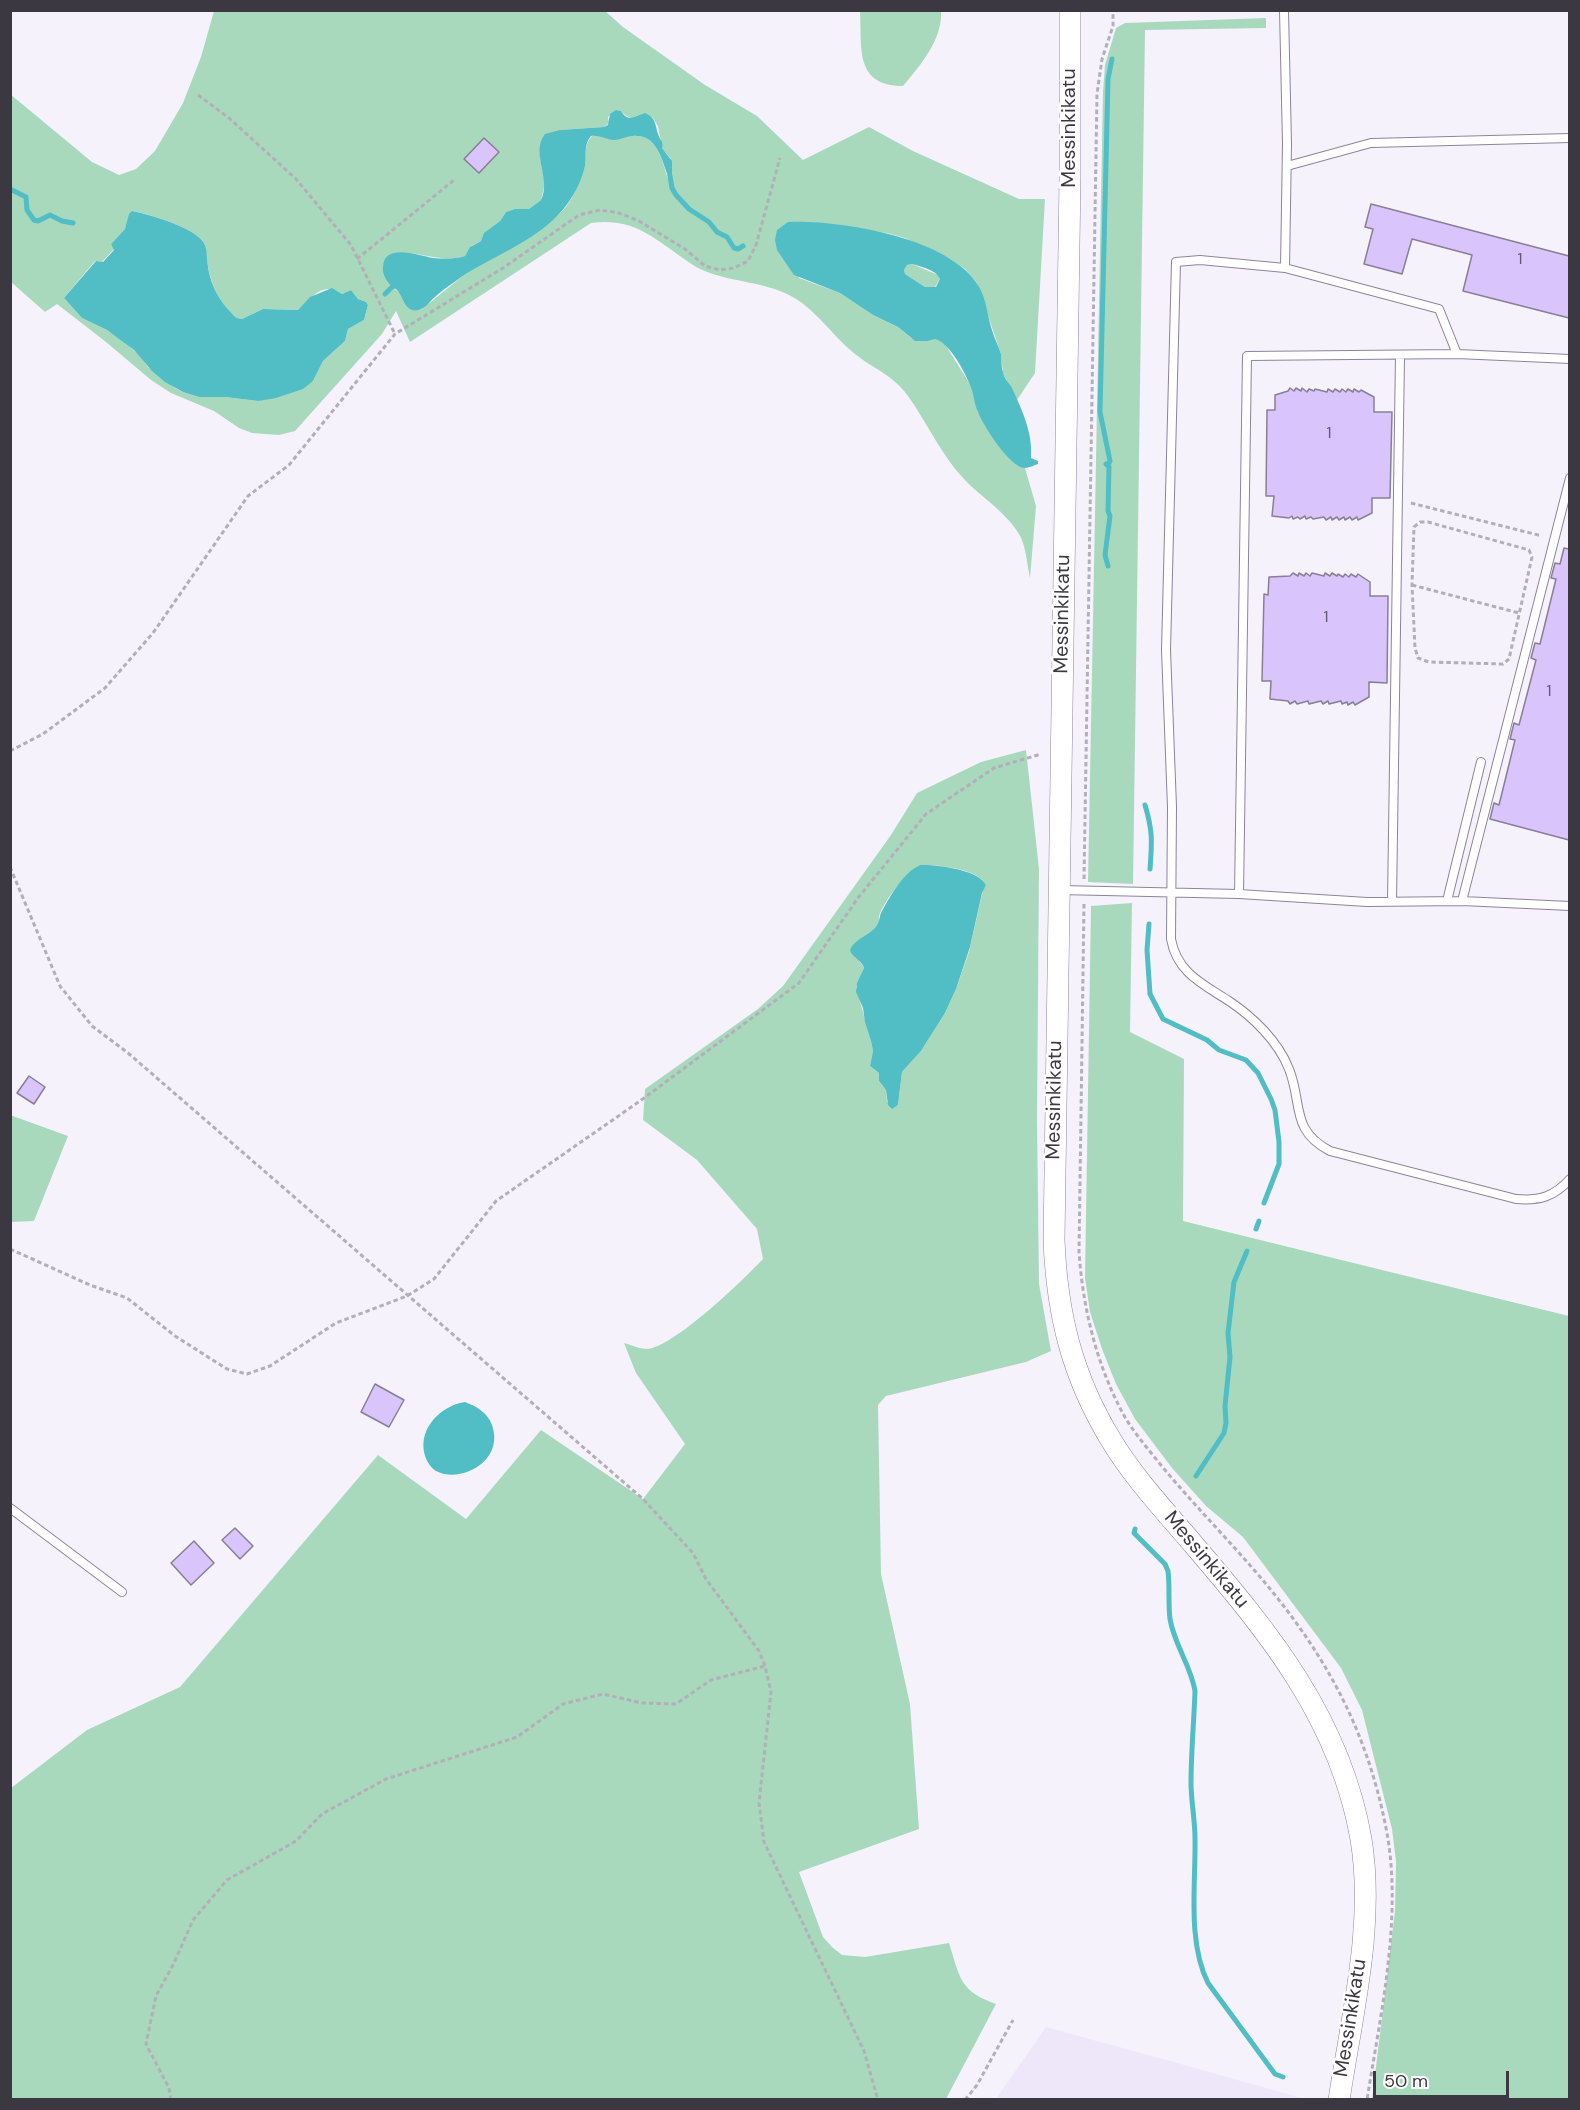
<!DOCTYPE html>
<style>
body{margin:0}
#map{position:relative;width:1580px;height:2110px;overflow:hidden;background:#f5f2fc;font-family:"DM Sans",sans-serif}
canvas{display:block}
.frame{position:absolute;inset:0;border:12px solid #3c3842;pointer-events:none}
.scale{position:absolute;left:1373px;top:2071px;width:136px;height:27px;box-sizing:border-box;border:3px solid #3c3842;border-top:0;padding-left:8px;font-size:18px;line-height:21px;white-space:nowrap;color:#3c3842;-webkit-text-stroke:4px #fff;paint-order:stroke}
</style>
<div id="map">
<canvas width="1580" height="2110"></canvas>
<div class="frame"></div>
<div class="scale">50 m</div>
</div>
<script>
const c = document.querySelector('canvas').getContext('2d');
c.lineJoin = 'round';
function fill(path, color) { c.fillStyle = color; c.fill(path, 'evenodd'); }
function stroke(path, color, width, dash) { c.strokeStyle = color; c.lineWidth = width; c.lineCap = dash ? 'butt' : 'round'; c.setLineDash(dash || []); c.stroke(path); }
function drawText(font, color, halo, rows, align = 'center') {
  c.font = font + ' "DM Sans",sans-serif'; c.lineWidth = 5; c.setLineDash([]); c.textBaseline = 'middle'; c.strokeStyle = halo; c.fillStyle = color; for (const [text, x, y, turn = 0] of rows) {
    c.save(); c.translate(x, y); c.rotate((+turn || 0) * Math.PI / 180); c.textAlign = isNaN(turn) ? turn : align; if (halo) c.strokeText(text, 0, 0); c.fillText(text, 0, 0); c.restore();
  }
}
fill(new Path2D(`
 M 1046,2027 L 1181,2064 L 1305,2099 L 996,2099 Z`), '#eee7fa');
fill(new Path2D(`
 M 214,11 L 605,11 L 623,27 L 705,85 L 757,116 L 803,160 L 869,127 L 913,151 L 1019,199 L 1045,199 L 1035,373 L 1017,400 L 1003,373 L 1001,354 L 977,283 L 965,269 L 949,258 L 905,238 L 887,233 L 818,223 L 788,222 L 799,278 L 840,293 L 873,315 L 898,327 L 912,339 L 938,339 L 945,344 L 971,386 L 978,412 L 1000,447 L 1009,458 L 1025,468 L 1036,506 L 1030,578 C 1027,565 1026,545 1019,534 C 1005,511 982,498 964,479 C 941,455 928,424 908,396 C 892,374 875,370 855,354 C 831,335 816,308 787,294 C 760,281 728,282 700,269 C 692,265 685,259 677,254 C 648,233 629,218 591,223 L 410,342 L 396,311 L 382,334 L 295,431 L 279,435 L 252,433 L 239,428 L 214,411 L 171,393 L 151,380 L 106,342 L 57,304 L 45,312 L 11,282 L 10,94 L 92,162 L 119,175 L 136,169 L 155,151 L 183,103 L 201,57 ZM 616,110 L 621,111 C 628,121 640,118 652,117 L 658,126 L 662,148 L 671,159 L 672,179 L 668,179 C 663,164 658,136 637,136 C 630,135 622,139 614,139 C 607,140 600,135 592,136 C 583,145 587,155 585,166 C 581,180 574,197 565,208 C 540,235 504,251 473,269 C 455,281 439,296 422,309 L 416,310 L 409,308 L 399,292 L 392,287 L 387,257 C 410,245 437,265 465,256 L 471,246 L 481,241 L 486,232 L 500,221 L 506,212 L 515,209 L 529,209 L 541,200 L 545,183 L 540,158 L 560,130 L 604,127 L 609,123 L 608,117 ZM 133,211 C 151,215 194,227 204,243 C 207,250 206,259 208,266 C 211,285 221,306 237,318 L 242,319 L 263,309 L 298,310 C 311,298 323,280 342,294 L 351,290 L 358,299 L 366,302 L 368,305 L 364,320 L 348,329 L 345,341 L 323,361 L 313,381 L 258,401 L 225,397 L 199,397 L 183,392 L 175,388 L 148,367 L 139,355 L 123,341 L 107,330 L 82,318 L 64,298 L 95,261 L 102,262 L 114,249 L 111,244 L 125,229 Z
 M 860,11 L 941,11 C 943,39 920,66 903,86 C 854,86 862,47 860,11 Z
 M 1266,18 L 1266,28 L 1145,30 L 1133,884 L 1088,882 L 1103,91 L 1105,65 L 1116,28 L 1125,23 Z
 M 912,264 L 938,275 L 940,279 L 935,287 L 925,287 L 905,274 L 904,270 L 907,265 Z
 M 1026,750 L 1039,869 L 1037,1119 L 1039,1284 L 1051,1351 L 1026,1362 L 886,1396 L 878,1405 L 881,1574 L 910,1704 L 919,1829 L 799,1872 L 823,1937 L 832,1947 L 842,1955 L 865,1957 L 949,1943 C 960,1977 959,1991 996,2004 L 946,2099 L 11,2100 L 11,1788 L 87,1730 L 180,1687 L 378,1455 L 466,1519 L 541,1430 L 643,1499 L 685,1444 L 636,1373 L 624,1343 C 631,1345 640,1349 647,1349 C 674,1347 743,1280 763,1259 L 757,1229 L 697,1160 L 643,1120 L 645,1089 L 758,1009 L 783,986 L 891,835 L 917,793 L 981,762 ZM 920,865 C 936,864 980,869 986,885 L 983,890 L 969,952 L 956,989 L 945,1013 L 921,1051 L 902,1072 L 898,1106 L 887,1102 L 886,1090 L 879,1081 L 879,1073 L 870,1066 L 873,1051 L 871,1041 L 856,987 L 864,968 C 861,960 853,958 851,950 C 856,937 870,936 877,925 C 881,920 878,921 879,916 C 884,901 907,871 920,865 Z
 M 1132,903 L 1130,1032 L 1184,1059 L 1183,1221 L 1569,1316 L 1569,2099 L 1372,2099 L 1395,1911 L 1396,1861 L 1392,1829 L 1362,1710 L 1341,1668 L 1243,1537 L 1206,1506 L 1172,1468 L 1135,1419 L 1116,1384 L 1102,1349 L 1090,1312 L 1085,1278 L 1091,906 Z
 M 10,1115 L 68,1136 L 34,1221 L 11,1222 Z`), '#a9d9bd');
fill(new Path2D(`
 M 616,110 L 621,111 C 628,123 636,116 645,113 C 656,118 655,124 658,134 C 660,141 664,141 662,148 L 672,161 L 672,180 L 669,179 C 663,164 658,136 637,136 C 629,135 622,140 614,140 C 606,140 600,135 591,136 C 583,145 587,155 585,166 C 582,179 576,192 568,203 C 543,239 495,254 460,278 C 452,284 442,290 435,297 C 430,301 427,307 421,309 C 419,310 415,311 412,310 C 403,307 403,295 396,289 C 388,284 382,276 383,267 C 384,242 420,256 433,258 C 444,259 455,259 465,256 L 470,247 L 481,241 L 484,233 L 500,221 L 506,212 L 515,209 L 529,209 L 541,200 C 552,179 530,153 545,134 L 560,130 L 604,127 L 608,125 L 610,114 Z
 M 132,211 C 151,215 194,227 204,243 C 208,251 206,258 208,266 C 210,285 222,306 237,318 L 242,319 L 263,309 L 298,310 L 310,297 L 332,288 L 342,294 L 351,290 L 358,299 L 366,302 L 368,305 L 364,320 L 348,329 L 345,341 L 323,361 L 313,381 L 303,389 L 276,398 L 258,401 L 225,397 L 199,397 L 183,392 L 165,382 L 152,371 L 134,350 L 107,330 L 82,318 L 64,298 L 96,261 L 103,262 L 114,250 L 111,244 L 125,229 L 129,214 Z
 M 788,222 C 840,220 948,237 978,285 C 987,299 987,317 993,333 C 995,340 999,347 1001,354 C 1002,360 1001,367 1003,372 C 1004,378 1009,383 1012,388 C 1022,410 1033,433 1031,458 L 1038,461 L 1038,464 C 1035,465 1028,468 1025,468 C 1010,468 983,425 978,412 C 974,404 974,394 970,385 C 965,372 949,342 935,339 L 927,341 L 915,341 L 898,327 L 873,315 L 840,293 L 794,275 L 777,250 L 775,240 L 777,230 ZM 912,264 C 922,267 935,269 940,279 L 936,287 L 925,287 L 905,274 L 904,270 L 907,265 Z
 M 920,865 C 936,864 980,870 986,885 L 982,893 L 970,947 L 956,989 L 945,1013 L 921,1051 L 902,1072 L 898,1105 L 892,1109 L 888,1105 L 886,1090 L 879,1081 L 879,1073 L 870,1066 L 873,1051 L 871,1041 L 865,1022 L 863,1008 L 856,992 L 857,983 L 864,968 C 862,960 852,958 850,950 C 856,937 870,936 877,925 C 880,921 879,916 882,911 C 891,895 903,873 920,865 Z
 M 465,1402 C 476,1406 488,1413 492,1425 C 507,1468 444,1489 429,1464 C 412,1435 438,1406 465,1402 Z`), '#51bdc5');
stroke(new Path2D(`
 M 670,176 L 672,188 L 676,195 L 689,209 L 709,222 L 717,232 L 727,237 L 734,248 L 738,249 L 743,246
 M 10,189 L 26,197 L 27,210 L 34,220 L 38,221 L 50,215 L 62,221 L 73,223
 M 385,294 L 392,287 L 398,285
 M 1106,464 L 1109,467 L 1108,511 L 1110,516 L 1105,555 L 1108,566
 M 1108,465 L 1110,461 L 1100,412 L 1108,79 L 1112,59
 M 1145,805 C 1153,831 1152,843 1150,869
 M 1149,924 L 1147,950 L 1150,994 L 1163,1019 L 1207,1040 L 1219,1050 L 1246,1060 L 1258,1073 L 1271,1099 L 1275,1110 L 1279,1142 L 1279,1164 L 1264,1203
 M 1256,1229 L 1259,1221
 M 1196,1476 L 1224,1433 L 1226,1423 L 1225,1406 L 1230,1357 L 1228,1333 L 1234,1282 L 1247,1251
 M 1135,1529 L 1134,1533 L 1165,1564 L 1168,1571 C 1170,1586 1168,1603 1170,1619 C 1174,1644 1191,1666 1195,1691 C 1194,1722 1191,1752 1191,1783 C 1191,1801 1195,1820 1195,1838 C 1196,1883 1187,1941 1208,1983 L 1275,2074 L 1283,2077`), '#51bdc5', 5);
const building = new Path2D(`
 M 484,138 L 499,152 L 479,173 L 464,159 Z
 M 1371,204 L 1569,256 L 1569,318 L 1463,291 L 1472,255 L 1412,239 L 1402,274 L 1364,264 L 1373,229 L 1365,227 Z
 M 1290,388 L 1294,391 L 1296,388 L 1301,391 L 1302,388 L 1307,392 L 1309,389 L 1314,391 L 1315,389 L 1327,392 L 1328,389 L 1333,392 L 1335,389 L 1340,392 L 1342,389 L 1346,392 L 1348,389 L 1353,392 L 1354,389 L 1359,392 L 1361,390 L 1374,397 L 1374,412 L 1392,412 L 1390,498 L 1372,498 L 1372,513 L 1358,520 L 1357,517 L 1352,520 L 1350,517 L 1345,520 L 1344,517 L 1339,520 L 1337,517 L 1332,520 L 1331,517 L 1326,520 L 1324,517 L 1313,519 L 1311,517 L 1306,519 L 1305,516 L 1300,519 L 1298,517 L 1293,519 L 1292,516 L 1289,518 L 1272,516 L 1274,496 L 1266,496 L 1267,410 L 1275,410 L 1275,395 L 1288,391 Z
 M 1564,548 L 1569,549 L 1569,840 L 1490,819 L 1494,803 L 1499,805 L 1515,740 L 1510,739 L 1514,723 L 1519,725 L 1536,660 L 1531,658 L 1535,643 L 1540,644 L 1556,579 L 1551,578 L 1555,563 L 1560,564 Z
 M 1293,573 L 1298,576 L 1299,573 L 1304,576 L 1306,573 L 1310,576 L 1312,573 L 1324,576 L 1325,573 L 1330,576 L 1332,573 L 1337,576 L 1338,574 L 1343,577 L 1345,574 L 1349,577 L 1351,574 L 1356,577 L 1358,574 L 1370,582 L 1370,596 L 1388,596 L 1387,683 L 1369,682 L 1369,697 L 1355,705 L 1353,702 L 1348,705 L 1347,702 L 1342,704 L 1341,701 L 1329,704 L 1328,701 L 1323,704 L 1321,701 L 1309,704 L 1308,701 L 1297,704 L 1295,701 L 1290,704 L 1288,701 L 1270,699 L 1271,681 L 1262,681 L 1264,594 L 1268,595 L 1269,577 L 1290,576 Z
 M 29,1076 L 45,1087 L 34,1104 L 17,1093 Z
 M 375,1384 L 404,1400 L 389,1427 L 361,1412 Z
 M 235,1528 L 253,1546 L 240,1559 L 222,1540 Z
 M 194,1541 L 214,1563 L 191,1585 L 171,1563 Z`);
fill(building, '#d9c4fb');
stroke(building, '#887f95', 1.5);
const service = new Path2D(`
 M 1287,166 L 1371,143 L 1570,138
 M 1285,268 L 1200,260 L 1176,262 L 1166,650 L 1172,807 L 1171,939 C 1177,973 1203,984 1229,1001 C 1253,1017 1278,1041 1289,1069 C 1303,1104 1290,1130 1330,1151 L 1516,1199 C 1539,1201 1554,1197 1570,1179
 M 1457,354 L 1570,359
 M 1060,890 L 1239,894 L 1367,902 L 1462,901 L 1570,906
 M 1239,894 L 1247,356 L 1457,354 L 1439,309 L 1285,268 L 1287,144 L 1284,10
 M 1392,901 L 1400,356
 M 1447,901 L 1481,762
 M 1462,901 L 1570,478
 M 10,1508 L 122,1592`);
const tertiary = new Path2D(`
 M 1070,10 L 1070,178 L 1054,1240 C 1057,1314 1072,1376 1111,1440 C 1134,1478 1165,1511 1194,1545 C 1270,1634 1340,1719 1361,1839 C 1375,1925 1352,2014 1339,2100`);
stroke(service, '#8c849a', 10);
stroke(tertiary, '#8c849a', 22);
stroke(new Path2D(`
 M 198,95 L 229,118 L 296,179 L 351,245 L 395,334
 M 357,259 L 454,180
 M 1411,503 L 1542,536
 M 1420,522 L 1428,522 L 1529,550 L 1532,557 L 1509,659 L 1503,664 L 1429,662 L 1418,658 L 1415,648 L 1412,585 L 1414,527 Z
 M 1412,585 L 1519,613
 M 10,751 L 43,734 L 105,688 L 153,633 L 248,496 L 289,465 L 395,334 L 503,268 L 579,215 L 600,210 L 619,213 L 639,221 L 685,249 L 705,266 L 720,270 L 734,268 L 748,261 L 756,245 L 780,158
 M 10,867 L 60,986 L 92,1026 L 128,1053 L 643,1499 L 693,1553 L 706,1579 L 759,1651 L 765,1666 L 771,1692 L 759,1803 L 764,1842 L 864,2051 L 878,2100
 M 1084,879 L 1097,94 L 1102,59 L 1113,26 L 1113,10
 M 1084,904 L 1079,1252 C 1083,1309 1097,1368 1126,1419 C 1136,1435 1148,1449 1160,1464 C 1197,1509 1239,1550 1275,1595 C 1331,1665 1367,1735 1385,1823 C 1404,1911 1381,2011 1367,2100
 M 10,1249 L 90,1285 L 127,1298 L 175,1336 L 227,1369 L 247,1374 L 270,1366 L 336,1323 L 407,1296 L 434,1279 L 496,1201 L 640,1101 L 799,983 L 858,898 L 926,814 L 994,768 L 1041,754
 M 171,2100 L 169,2088 L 146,2044 L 156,1996 L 174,1963 L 193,1920 L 227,1880 L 296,1841 L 322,1814 L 386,1779 L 517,1737 L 563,1704 L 603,1694 L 642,1703 L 676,1704 L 711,1680 L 765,1666
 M 965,2100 L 977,2085 L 1013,2020`), '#b2afb9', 3, [4.5, 3]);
stroke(service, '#fff', 8);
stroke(tertiary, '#fff', 21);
drawText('16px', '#635b70', null, [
 ["1",1520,260],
 ["1",1329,434],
 ["1",1326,618],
 ["1",1549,692]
]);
drawText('20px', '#3c3842', '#fff', [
 ["Messinkikatu",1070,128,-90],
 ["Messinkikatu",1063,614,-89],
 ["Messinkikatu",1055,1100,-89],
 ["Messinkikatu",1206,1560,50],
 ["Messinkikatu",1351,2018,-81]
]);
</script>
